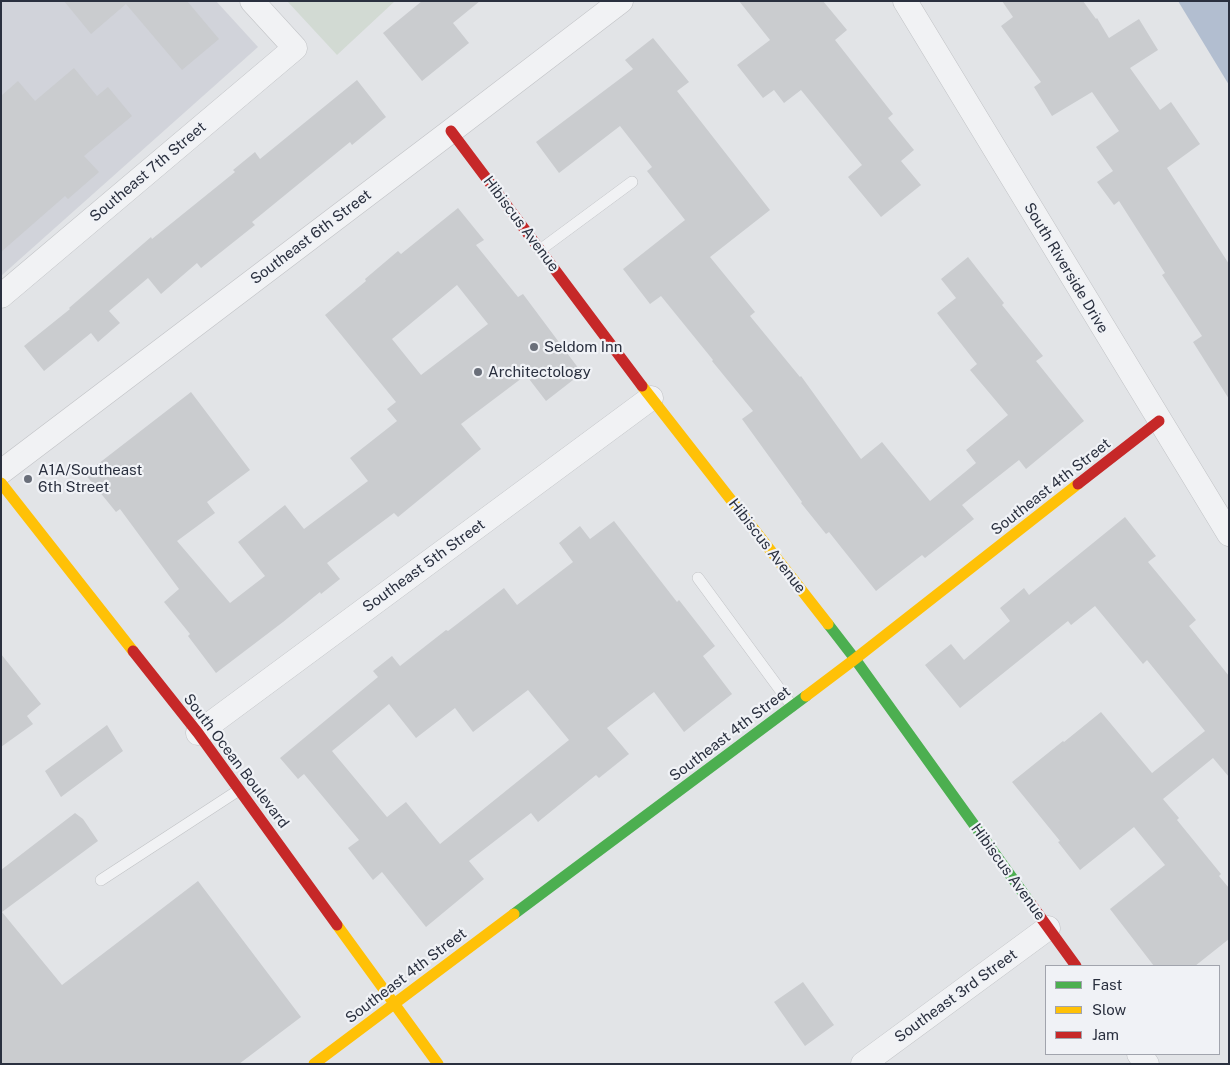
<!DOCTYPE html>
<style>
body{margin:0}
#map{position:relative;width:1230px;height:1065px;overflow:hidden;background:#e2e4e7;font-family:"Public Sans",sans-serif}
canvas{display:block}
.frame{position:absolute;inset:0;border:2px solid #2a303f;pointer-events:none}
.legend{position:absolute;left:1045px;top:965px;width:175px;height:90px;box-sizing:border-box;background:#f0f2f6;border:1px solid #a1a4ad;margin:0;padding:6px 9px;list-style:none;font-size:15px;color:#2a303f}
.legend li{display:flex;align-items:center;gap:10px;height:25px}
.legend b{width:25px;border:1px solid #a1a4ad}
</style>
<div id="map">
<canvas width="1230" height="1065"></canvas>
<div class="frame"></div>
<ul class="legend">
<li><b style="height:6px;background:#4caf50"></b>Fast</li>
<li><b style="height:6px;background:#ffc107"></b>Slow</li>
<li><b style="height:6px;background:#c62828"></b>Jam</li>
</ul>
</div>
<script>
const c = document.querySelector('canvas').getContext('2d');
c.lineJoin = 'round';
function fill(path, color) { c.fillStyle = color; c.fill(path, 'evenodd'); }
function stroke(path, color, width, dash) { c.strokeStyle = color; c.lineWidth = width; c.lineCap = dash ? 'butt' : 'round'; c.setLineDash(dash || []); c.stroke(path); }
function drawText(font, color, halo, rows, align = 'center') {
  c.font = font + ' "Public Sans",sans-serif'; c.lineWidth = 4.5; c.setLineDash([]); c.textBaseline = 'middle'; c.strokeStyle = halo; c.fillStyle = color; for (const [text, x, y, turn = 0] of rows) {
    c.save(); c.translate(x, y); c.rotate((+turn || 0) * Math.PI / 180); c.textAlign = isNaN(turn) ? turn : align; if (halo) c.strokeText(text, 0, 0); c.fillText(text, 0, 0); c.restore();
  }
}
fill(new Path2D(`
 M 1,1 L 216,1 L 258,47 L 1,276 Z`), '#d1d3da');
fill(new Path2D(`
 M 287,1 L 395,1 L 337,55 Z`), '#d2dad3');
fill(new Path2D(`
 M 1178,1 L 1229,1 L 1229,85 Z`), '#b2bed0');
fill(new Path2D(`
 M 64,1 L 187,1 L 219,39 L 182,70 L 126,4 L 91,34 Z
 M 422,1 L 480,1 L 453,23 L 469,43 L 422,81 L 383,33 Z
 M 739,1 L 823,1 L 847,30 L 835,40 L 893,114 L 888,118 L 914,150 L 901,161 L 921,185 L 881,217 L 848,177 L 862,165 L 801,90 L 784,103 L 774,90 L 763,98 L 737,65 L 770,40 Z
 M 1002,1 L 1083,1 L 1096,19 L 1097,18 L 1109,38 L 1139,19 L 1158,50 L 1130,68 L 1160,110 L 1171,102 L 1200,144 L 1167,168 L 1229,264 L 1229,399 L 1193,342 L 1202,336 L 1162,275 L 1165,273 L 1119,201 L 1114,205 L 1097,182 L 1113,171 L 1096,147 L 1119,131 L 1092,92 L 1052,116 L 1034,87 L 1041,82 L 1001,26 L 1013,17 Z
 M 653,38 L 689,82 L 677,91 L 770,210 L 710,257 L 755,312 L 750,316 L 800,377 L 801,376 L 861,459 L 882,442 L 930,501 L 976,463 L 966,450 L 1008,415 L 970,370 L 977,364 L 937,313 L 956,298 L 941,279 L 968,257 L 1004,303 L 1002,305 L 1043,356 L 1036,361 L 1084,421 L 1026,469 L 1019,460 L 962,505 L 974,519 L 925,558 L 922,555 L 876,591 L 829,532 L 826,534 L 801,503 L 802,502 L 742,419 L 753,411 L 712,361 L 713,360 L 661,296 L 650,304 L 623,269 L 685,220 L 647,171 L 652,167 L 620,126 L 559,173 L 536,142 L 633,69 L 625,60 Z
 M 74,68 L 97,96 L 108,87 L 132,116 L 84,156 L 99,172 L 68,199 L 65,196 L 1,252 L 1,96 L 18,81 L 35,101 Z
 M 357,80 L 386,117 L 352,145 L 350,142 L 252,222 L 255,225 L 201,268 L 197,263 L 161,294 L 148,278 L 109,311 L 120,323 L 98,342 L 91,333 L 44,371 L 24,346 L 70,309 L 69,308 L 151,237 L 152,239 L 235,172 L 233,170 L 255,152 L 260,159 Z
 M 458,208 L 484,240 L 476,245 L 518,297 L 523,294 L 582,373 L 546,401 L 526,375 L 461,424 L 481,449 L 398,517 L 394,513 L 327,563 L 340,579 L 321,594 L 320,592 L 283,622 L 216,673 L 188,636 L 190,634 L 164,602 L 179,589 L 120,509 L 116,512 L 85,474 L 191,392 L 250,470 L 207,502 L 215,513 L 177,541 L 230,603 L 265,576 L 238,542 L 285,505 L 304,529 L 368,481 L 350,458 L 397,421 L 387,409 L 396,402 L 325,315 L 366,281 L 365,279 L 398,251 L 401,254 ZM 457,285 L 488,324 L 421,375 L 392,339 Z
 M 1125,517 L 1156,556 L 1148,562 L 1196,620 L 1189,626 L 1229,676 L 1229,777 L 1213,758 L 1163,799 L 1179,818 L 1177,820 L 1221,874 L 1219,876 L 1229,888 L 1229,939 L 1195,966 L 1154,966 L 1110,909 L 1165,865 L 1134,827 L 1080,870 L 1058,842 L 1060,841 L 1012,782 L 1063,741 L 1064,742 L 1101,712 L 1152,773 L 1205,731 L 1147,660 L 1143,664 L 1095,606 L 1071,625 L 1068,621 L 960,708 L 925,665 L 951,644 L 964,660 L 1010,621 L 1000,608 L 1024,588 L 1029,595 Z
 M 614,521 L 677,602 L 679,600 L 715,646 L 703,656 L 732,694 L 684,732 L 654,692 L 607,728 L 629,754 L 599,778 L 596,775 L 538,822 L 531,813 L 469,861 L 484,879 L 426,927 L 382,872 L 373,880 L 348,848 L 359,840 L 304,774 L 298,779 L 280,758 L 378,677 L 373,671 L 392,656 L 400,666 L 446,630 L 448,631 L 504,588 L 517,605 L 573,562 L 559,543 L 580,526 L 590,539 ZM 528,690 L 569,740 L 440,844 L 406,802 L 387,817 L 332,751 L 389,704 L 416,738 L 455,708 L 473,732 Z
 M 1,654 L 41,704 L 27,716 L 33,724 L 1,747 Z
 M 107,725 L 123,751 L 61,797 L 45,771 Z
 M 75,813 L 83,819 L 98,841 L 2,912 L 62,985 L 198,881 L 301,1017 L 239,1064 L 1,1064 L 1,870 Z
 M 803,982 L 834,1025 L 805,1046 L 774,1002 Z`), '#cacccf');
const lane = new Path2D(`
 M 540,250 L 632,182
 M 698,578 L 792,706
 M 101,880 L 239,790`);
const street = new Path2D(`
 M 905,1 L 1229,534
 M 1,296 L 295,48 L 252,1
 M 1,472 L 451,131 L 621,1
 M 198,733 L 651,398
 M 1139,1054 L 1147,1064
 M 863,1064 L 1048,928`);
stroke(lane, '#c0c2c5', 12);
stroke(street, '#c0c2c5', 25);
stroke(lane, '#f1f2f4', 11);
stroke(street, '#f1f2f4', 24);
stroke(new Path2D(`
 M 828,624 L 855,659 L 1031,904
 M 514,914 L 806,696`), '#4caf50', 11);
stroke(new Path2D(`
 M 642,386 L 828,624
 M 1,483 L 133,651
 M 806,696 L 855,659 L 1078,484
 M 337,925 L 438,1064
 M 314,1064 L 514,914`), '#ffc107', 11);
stroke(new Path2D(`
 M 451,131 L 642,386
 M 1078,484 L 1159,421
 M 133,651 L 198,733 L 337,925
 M 1031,904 L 1076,966`), '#c62828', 11);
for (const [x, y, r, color] of [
 [534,347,5,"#6a6f7a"],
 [478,372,5,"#6a6f7a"],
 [28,479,5,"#6a6f7a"]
]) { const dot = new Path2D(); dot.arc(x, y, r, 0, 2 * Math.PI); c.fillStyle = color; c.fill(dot); stroke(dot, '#f0f2f6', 2); }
drawText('15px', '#2a303f', '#f0f2f6', [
 ["Southeast 7th Street",148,172,-40],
 ["Hibiscus Avenue",521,224,53],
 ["Southeast 6th Street",311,237,-37],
 ["South Riverside Drive",1066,268,59],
 ["Southeast 4th Street",1051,487,-38],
 ["Hibiscus Avenue",767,546,52],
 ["Southeast 5th Street",424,566,-36],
 ["Southeast 4th Street",730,734,-37],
 ["South Ocean Boulevard",236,761,53],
 ["Hibiscus Avenue",1008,872,54],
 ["Southeast 4th Street",406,976,-37],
 ["Southeast 3rd Street",956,996,-36]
]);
drawText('15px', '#2a303f', '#f0f2f6', [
 ["Seldom Inn",544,347],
 ["Architectology",488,372],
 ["A1A/Southeast",38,470],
 ["6th Street",38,487]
], 'left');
</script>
